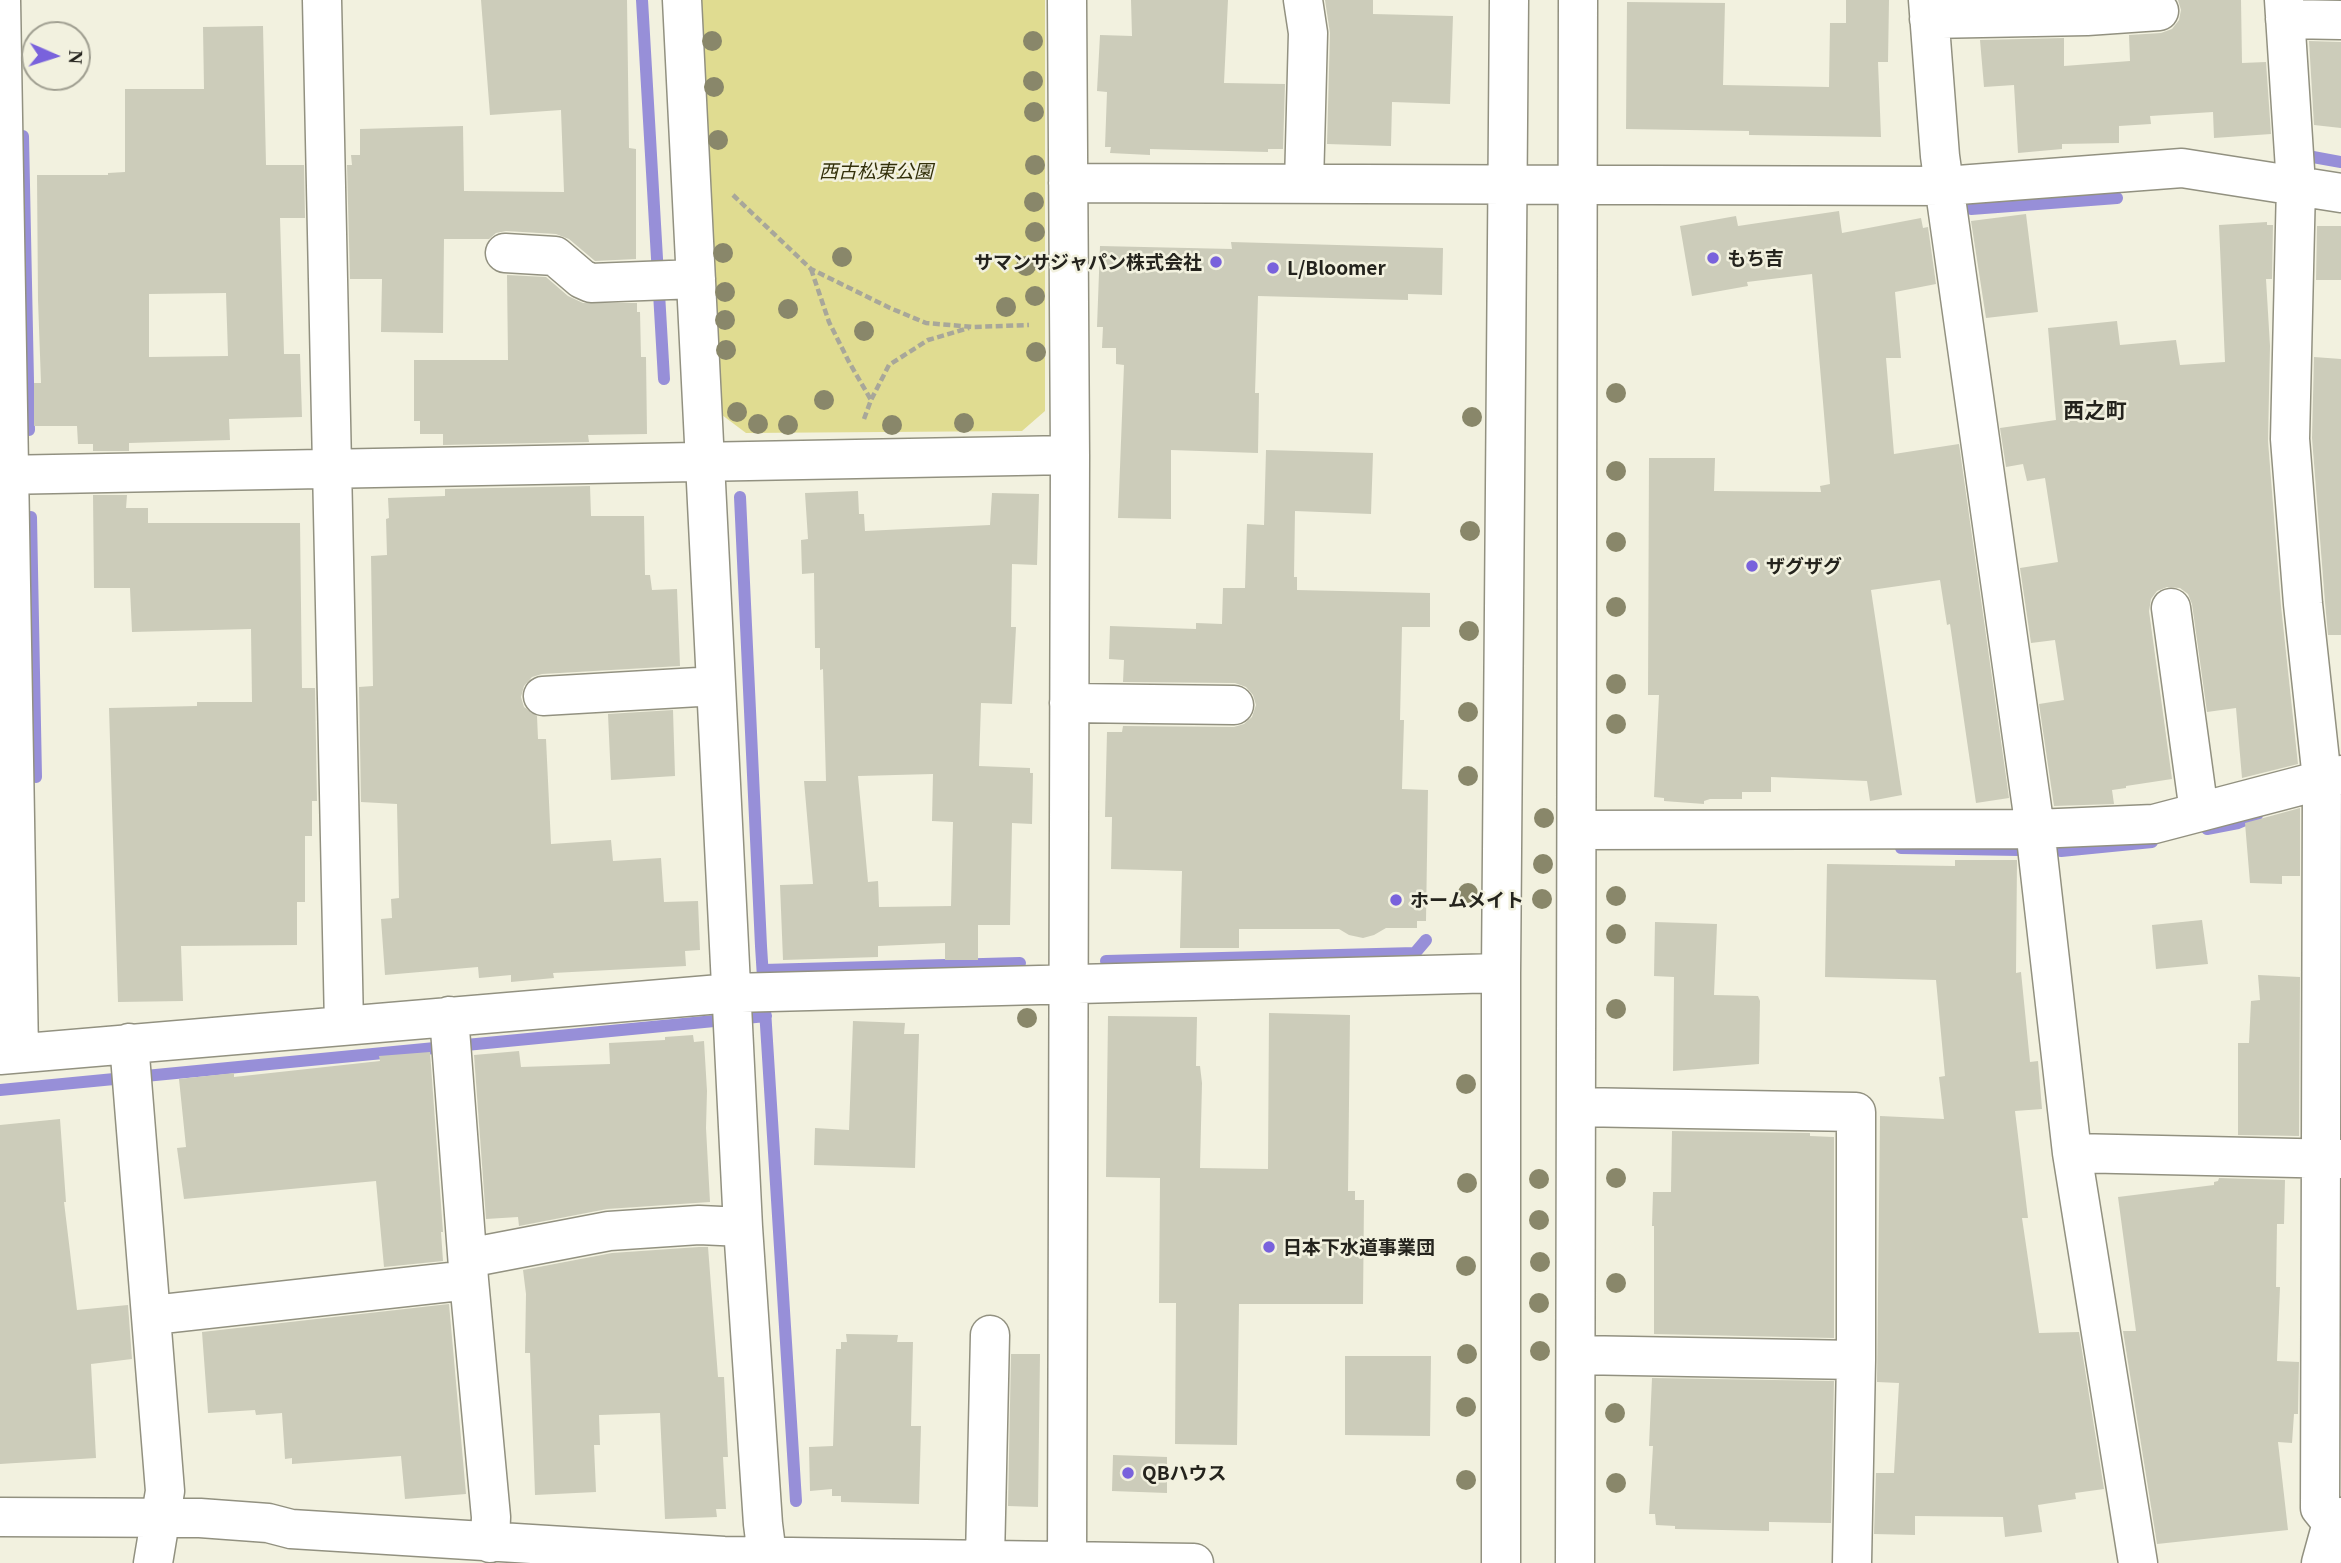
<!DOCTYPE html>
<meta charset="utf-8">
<style>
body{margin:0}
#map{position:relative;width:2341px;height:1563px;overflow:hidden;background:#f2f1df;font-family:Georgia,serif}
canvas{display:block}
.north{position:absolute;left:21px;top:21px;width:70px;height:70px;box-sizing:border-box;background:#f2f1df;border:2px solid #a09f91;border-radius:50%;rotate:93deg;font-size:19px;font-weight:700;line-height:28px;text-align:center;color:#24231d}
.north::after{content:'';display:block;margin:auto;width:24px;height:32px;background:#7962dc;clip-path:polygon(50% 0,100% 100%,50% 72%,0 100%)}
</style>
<div id="map">
<canvas width="2341" height="1563"></canvas>
<div class="north">N</div>
</div>
<script>
const c = document.querySelector('canvas').getContext('2d');
c.lineJoin = 'round';
function fill(path, color) { c.fillStyle = color; c.fill(path, 'evenodd'); }
function stroke(path, color, width, dash) { c.strokeStyle = color; c.lineWidth = width; c.lineCap = dash ? 'butt' : 'round'; c.setLineDash(dash || []); c.stroke(path); }
function drawText(font, color, halo, rows, align = 'center') {
  c.font = font + ' Georgia,"Noto Sans JP",serif'; c.lineWidth = 5; c.setLineDash([]); c.textBaseline = 'middle'; c.strokeStyle = halo; c.fillStyle = color; for (const [text, x, y, turn = 0] of rows) {
    c.save(); c.translate(x, y); c.rotate((+turn || 0) * Math.PI / 180); c.textAlign = isNaN(turn) ? turn : align; if (halo) c.strokeText(text, 0, 0); c.fillText(text, 0, 0); c.restore();
  }
}
fill(new Path2D(`
 M 697,0 L 1045,0 L 1045,411 L 1022,431 L 746,433 L 722,415 Z`), '#e0dc91');
stroke(new Path2D(`
 M 642,0 L 664,379
 M 23,136 L 29,430
 M 2313,157 L 2341,162
 M 1971,209 L 2117,198
 M 740,497 L 761,946 L 796,1501
 M 31,517 L 36,777
 M 2207,829 L 2238,823 L 2257,815
 M 1901,848 L 2019,850
 M 2061,851 L 2152,842
 M 1106,961 L 1415,953 L 1426,940
 M 763,970 L 1020,963
 M 0,1090 L 766,1016`), '#978fd8', 12);
fill(new Path2D(`
 M 481,0 L 627,0 L 629,148 L 636,149 L 636,259 L 595,261 L 569,239 L 556,234 L 506,231 L 496,233 L 489,239 L 444,239 L 443,333 L 381,332 L 382,279 L 350,279 L 347,165 L 352,165 L 351,155 L 360,155 L 360,129 L 463,126 L 464,191 L 564,192 L 561,110 L 490,115 Z
 M 1131,0 L 1228,0 L 1224,83 L 1285,84 L 1283,149 L 1268,149 L 1268,152 L 1150,149 L 1150,155 L 1110,153 L 1111,147 L 1105,147 L 1107,92 L 1097,91 L 1100,35 L 1132,36 Z
 M 1325,0 L 1373,0 L 1373,14 L 1453,16 L 1450,104 L 1392,102 L 1391,146 L 1327,144 L 1330,33 Z
 M 1846,0 L 1889,0 L 1888,62 L 1878,62 L 1881,137 L 1749,135 L 1749,131 L 1626,129 L 1627,2 L 1725,3 L 1723,85 L 1829,87 L 1830,23 L 1846,23 Z
 M 2178,0 L 2241,0 L 2242,63 L 2266,62 L 2271,134 L 2214,138 L 2213,112 L 2150,116 L 2151,124 L 2119,126 L 2119,143 L 2062,144 L 2062,149 L 2018,153 L 2014,85 L 1984,87 L 1980,40 L 2064,38 L 2064,66 L 2130,61 L 2129,35 L 2161,33 L 2172,29 L 2179,20 L 2181,10 Z
 M 263,26 L 266,165 L 304,165 L 305,218 L 280,218 L 284,354 L 300,354 L 302,417 L 229,419 L 230,440 L 129,443 L 129,451 L 93,451 L 93,444 L 78,444 L 77,426 L 34,426 L 34,383 L 41,383 L 38,300 L 37,175 L 108,175 L 108,173 L 125,172 L 125,89 L 204,89 L 203,27 ZM 226,293 L 228,356 L 149,357 L 149,294 Z
 M 2309,41 L 2341,42 L 2341,128 L 2314,125 Z
 M 1839,211 L 1842,233 L 1921,218 L 1923,228 L 1928,227 L 1936,284 L 1895,292 L 1901,358 L 1886,358 L 1894,454 L 1959,444 L 2009,798 L 1976,803 L 1950,624 L 1947,625 L 1940,580 L 1871,590 L 1902,795 L 1870,801 L 1867,781 L 1771,777 L 1771,792 L 1742,792 L 1742,799 L 1710,799 L 1704,801 L 1704,804 L 1664,801 L 1664,798 L 1654,797 L 1659,695 L 1648,695 L 1649,458 L 1715,458 L 1714,491 L 1821,492 L 1820,486 L 1830,484 L 1812,274 L 1747,282 L 1748,286 L 1692,296 L 1680,226 L 1736,216 L 1738,226 Z
 M 2026,214 L 2038,312 L 1986,318 L 1971,221 Z
 M 2267,222 L 2267,225 L 2273,225 L 2272,279 L 2266,279 L 2270,346 L 2268,441 L 2281,606 L 2298,764 L 2242,778 L 2236,708 L 2207,712 L 2192,604 L 2188,594 L 2180,588 L 2167,587 L 2157,591 L 2151,599 L 2149,611 L 2172,779 L 2126,786 L 2126,788 L 2112,790 L 2114,804 L 2054,806 L 2039,704 L 2064,700 L 2055,640 L 2031,643 L 2020,568 L 2058,562 L 2045,478 L 2027,481 L 2023,464 L 2006,467 L 2000,428 L 2056,420 L 2048,328 L 2117,321 L 2120,345 L 2176,340 L 2180,365 L 2225,362 L 2219,225 Z
 M 2317,226 L 2341,226 L 2341,280 L 2316,280 Z
 M 1231,242 L 1443,248 L 1442,295 L 1408,294 L 1408,300 L 1258,296 L 1255,393 L 1259,393 L 1258,453 L 1171,450 L 1171,519 L 1118,518 L 1124,365 L 1116,364 L 1116,348 L 1102,348 L 1103,327 L 1097,327 L 1100,246 L 1232,249 Z
 M 507,275 L 546,277 L 568,296 L 583,303 L 637,303 L 637,312 L 640,312 L 641,357 L 646,357 L 647,434 L 588,435 L 589,442 L 443,445 L 443,434 L 420,434 L 420,421 L 414,421 L 414,360 L 508,360 Z
 M 2314,357 L 2341,359 L 2341,635 L 2328,635 L 2325,602 L 2312,438 Z
 M 1266,450 L 1373,453 L 1371,514 L 1295,511 L 1294,577 L 1297,577 L 1297,590 L 1430,593 L 1430,627 L 1402,627 L 1400,720 L 1404,720 L 1402,789 L 1428,790 L 1426,921 L 1417,921 L 1417,928 L 1386,928 L 1374,935 L 1363,938 L 1349,935 L 1339,929 L 1239,929 L 1239,948 L 1180,948 L 1182,871 L 1111,869 L 1112,817 L 1105,817 L 1107,732 L 1122,732 L 1123,726 L 1234,727 L 1244,724 L 1252,717 L 1256,705 L 1253,695 L 1246,687 L 1235,683 L 1123,682 L 1124,660 L 1109,659 L 1110,626 L 1196,629 L 1196,623 L 1222,624 L 1223,588 L 1245,588 L 1247,524 L 1264,525 Z
 M 590,486 L 591,516 L 644,516 L 645,575 L 650,575 L 652,590 L 677,589 L 680,666 L 542,674 L 532,677 L 524,686 L 521,697 L 524,707 L 537,716 L 538,739 L 546,739 L 551,844 L 611,840 L 613,861 L 661,858 L 664,902 L 698,901 L 700,950 L 685,951 L 686,966 L 553,973 L 554,978 L 511,982 L 511,975 L 479,978 L 478,967 L 385,975 L 381,919 L 392,918 L 391,899 L 399,898 L 397,804 L 361,802 L 359,687 L 373,686 L 371,556 L 387,555 L 386,519 L 389,518 L 388,498 L 445,496 L 445,489 Z
 M 858,491 L 859,514 L 864,514 L 865,531 L 990,525 L 992,493 L 1039,494 L 1037,565 L 1012,564 L 1011,627 L 1016,627 L 1012,704 L 981,703 L 979,766 L 1030,768 L 1030,773 L 1033,773 L 1032,824 L 1012,823 L 1010,925 L 978,925 L 978,960 L 945,960 L 945,943 L 878,946 L 878,957 L 783,960 L 780,885 L 813,884 L 804,781 L 826,781 L 823,669 L 820,670 L 820,648 L 815,648 L 814,573 L 802,574 L 801,540 L 808,539 L 805,493 ZM 933,774 L 932,821 L 953,822 L 951,906 L 879,907 L 878,881 L 868,882 L 858,776 Z
 M 93,495 L 127,495 L 126,508 L 148,508 L 148,523 L 300,523 L 302,688 L 315,688 L 317,801 L 312,801 L 312,836 L 305,836 L 305,902 L 297,902 L 297,945 L 181,946 L 183,1001 L 118,1002 L 109,708 L 197,706 L 197,702 L 252,702 L 251,629 L 132,632 L 130,588 L 94,588 Z
 M 673,710 L 675,776 L 611,780 L 608,714 Z
 M 2300,808 L 2300,876 L 2282,876 L 2282,884 L 2250,883 L 2245,823 Z
 M 1955,860 L 2017,860 L 2016,973 L 2021,972 L 2030,1062 L 2038,1061 L 2042,1109 L 2015,1111 L 2028,1218 L 2022,1218 L 2039,1333 L 2079,1332 L 2104,1489 L 2075,1493 L 2076,1499 L 2038,1505 L 2042,1532 L 2005,1537 L 2003,1517 L 1915,1516 L 1915,1535 L 1874,1534 L 1876,1473 L 1894,1473 L 1899,1383 L 1877,1382 L 1880,1116 L 1944,1119 L 1939,1077 L 1945,1076 L 1936,980 L 1825,977 L 1827,864 L 1955,866 Z
 M 2202,920 L 2208,964 L 2156,969 L 2152,925 Z
 M 1655,922 L 1717,924 L 1714,995 L 1758,996 L 1760,1001 L 1759,1064 L 1673,1071 L 1674,977 L 1654,976 Z
 M 2258,975 L 2300,977 L 2299,1136 L 2238,1135 L 2238,1043 L 2249,1043 L 2251,1001 L 2260,1000 Z
 M 1269,1013 L 1350,1015 L 1348,1191 L 1355,1191 L 1355,1200 L 1364,1200 L 1363,1304 L 1239,1304 L 1237,1445 L 1175,1444 L 1176,1303 L 1159,1303 L 1160,1178 L 1106,1177 L 1108,1016 L 1197,1017 L 1196,1066 L 1200,1066 L 1202,1083 L 1200,1168 L 1268,1169 Z
 M 853,1021 L 905,1023 L 904,1034 L 919,1034 L 915,1168 L 814,1165 L 815,1128 L 849,1130 Z
 M 693,1035 L 694,1042 L 704,1041 L 707,1091 L 706,1128 L 710,1202 L 607,1209 L 519,1226 L 518,1217 L 486,1219 L 474,1055 L 519,1051 L 521,1067 L 610,1064 L 609,1043 L 665,1040 L 665,1037 Z
 M 430,1052 L 443,1232 L 441,1232 L 443,1261 L 384,1267 L 376,1181 L 184,1199 L 177,1148 L 186,1147 L 179,1079 L 234,1073 L 234,1077 L 380,1061 L 379,1056 Z
 M 60,1119 L 66,1202 L 64,1202 L 77,1310 L 128,1305 L 132,1359 L 91,1364 L 96,1458 L 0,1464 L 0,1125 Z
 M 1672,1131 L 1810,1133 L 1810,1136 L 1834,1137 L 1834,1338 L 1654,1334 L 1654,1226 L 1652,1226 L 1653,1192 L 1671,1192 Z
 M 2219,1178 L 2285,1180 L 2284,1224 L 2277,1224 L 2276,1287 L 2280,1287 L 2277,1361 L 2299,1362 L 2298,1414 L 2294,1414 L 2292,1443 L 2278,1442 L 2288,1530 L 2157,1544 L 2123,1331 L 2136,1331 L 2118,1197 L 2214,1185 L 2214,1182 L 2218,1181 Z
 M 699,1247 L 708,1247 L 718,1377 L 724,1377 L 728,1457 L 723,1457 L 726,1509 L 716,1509 L 717,1517 L 665,1519 L 660,1413 L 599,1415 L 600,1445 L 594,1445 L 596,1492 L 535,1495 L 530,1353 L 525,1353 L 526,1294 L 523,1270 L 612,1253 Z
 M 449,1304 L 466,1494 L 405,1499 L 401,1456 L 292,1464 L 292,1458 L 285,1459 L 282,1413 L 256,1415 L 255,1410 L 208,1413 L 202,1332 Z
 M 846,1334 L 898,1335 L 897,1342 L 913,1342 L 911,1426 L 921,1426 L 919,1504 L 841,1502 L 841,1496 L 832,1496 L 832,1489 L 810,1491 L 809,1447 L 833,1446 L 836,1349 L 841,1349 L 841,1342 L 847,1342 Z
 M 1011,1354 L 1040,1354 L 1038,1507 L 1008,1506 Z
 M 1345,1356 L 1431,1356 L 1430,1436 L 1345,1435 Z
 M 1652,1378 L 1834,1381 L 1831,1523 L 1769,1522 L 1769,1531 L 1675,1529 L 1675,1526 L 1656,1525 L 1655,1514 L 1649,1514 L 1653,1446 L 1649,1446 Z
 M 1113,1455 L 1167,1457 L 1167,1493 L 1112,1491 Z`), '#ccccba');
const minor = new Path2D(`
 M 1,0 L 19,1052
 M 322,0 L 344,1025
 M 682,0 L 743,1227 L 763,1524 L 768,1563
 M 1303,0 L 1308,33 L 1304,184
 M 1928,0 L 1940,156 L 2035,829 L 2072,1153 L 2138,1563
 M 2284,0 L 2296,185 L 2290,439 L 2303,604 L 2322,779 L 2320,1508 L 2332,1523
 M 1929,19 L 2087,16 L 2159,11
 M 2285,19 L 2341,20
 M 1068,183 L 1945,186 L 2182,168 L 2341,193
 M 505,253 L 555,256 L 582,279 L 591,283 L 696,279
 M 0,475 L 1070,455
 M 2171,608 L 2199,812
 M 543,696 L 716,686
 M 1069,703 L 1234,705
 M 1577,830 L 2035,829 L 2154,824 L 2341,775
 M 449,1016 L 469,1280 L 491,1517 L 490,1543
 M 129,1043 L 165,1491 L 153,1563
 M 0,1055 L 732,993 L 1501,973
 M 1576,1107 L 1856,1112 L 1856,1360 L 1852,1563
 M 2072,1153 L 2341,1159
 M 468,1258 L 609,1231 L 699,1225 L 743,1227
 M 153,1315 L 469,1280
 M 1576,1355 L 1856,1360
 M 0,1517 L 200,1518 L 268,1523 L 291,1529 L 724,1556 L 1194,1563
 M 985,1559 L 990,1335
 M 1067,1560 L 1070,455 L 1067,0
 M 1501,1563 L 1501,973 L 1509,0
 M 1575,1563 L 1578,0
 M 2321,1563 L 2332,1523 L 2341,1517`);
stroke(minor, '#929180', 41);
stroke(new Path2D(`
 M 733,195 L 811,269 L 890,308 L 926,323 L 973,327 L 1029,325
 M 811,269 L 829,322 L 849,362 L 871,400
 M 864,419 L 871,400 L 889,365 L 928,340 L 969,328`), '#a8a79a', 4.5, [7, 3.5]);
stroke(minor, '#fff', 38);
c.fillStyle = '#89876a';
for (const [x, y] of [
 [712,41],
 [1033,41],
 [1033,81],
 [714,87],
 [1034,112],
 [718,140],
 [1035,165],
 [1034,202],
 [1035,232],
 [723,253],
 [842,257],
 [1026,266],
 [725,292],
 [1035,296],
 [1006,307],
 [788,309],
 [725,320],
 [864,331],
 [726,350],
 [1036,352],
 [1616,393],
 [824,400],
 [737,412],
 [1472,417],
 [964,423],
 [758,424],
 [788,425],
 [892,425],
 [1616,471],
 [1470,531],
 [1616,542],
 [1616,607],
 [1469,631],
 [1616,684],
 [1468,712],
 [1616,724],
 [1468,776],
 [1544,818],
 [1543,864],
 [1468,893],
 [1616,896],
 [1542,899],
 [1616,934],
 [1616,1009],
 [1027,1018],
 [1466,1084],
 [1616,1178],
 [1539,1179],
 [1467,1183],
 [1539,1220],
 [1540,1262],
 [1466,1266],
 [1616,1283],
 [1539,1303],
 [1540,1351],
 [1467,1354],
 [1466,1407],
 [1615,1413],
 [1466,1480],
 [1616,1483]
]) { c.beginPath(); c.arc(x, y, 10, 0, 2 * Math.PI); c.fill(); }
for (const [x, y, r, color] of [
 [1713,258,7,"#7962dc"],
 [1216,262,7,"#7962dc"],
 [1273,268,7,"#7962dc"],
 [1752,566,7,"#7962dc"],
 [1396,900,7,"#7962dc"],
 [1269,1247,7,"#7962dc"],
 [1128,1473,7,"#7962dc"]
]) { const dot = new Path2D(); dot.arc(x, y, r, 0, 2 * Math.PI); c.fillStyle = color; c.fill(dot); stroke(dot, '#f2f1df', 2.5); }
drawText('italic 19px', '#33300a', '#f2f1df', [
 ["西古松東公園",876,171]
]);
drawText('bold 19px', '#24231d', '#f2f1df', [
 ["もち吉",1727,258],
 ["サマンサジャパン株式会社",1202,262,"right"],
 ["L/Bloomer",1287,268],
 ["ザグザグ",1766,566],
 ["ホームメイト",1410,900],
 ["日本下水道事業団",1283,1247],
 ["QBハウス",1142,1473]
], 'left');
drawText('bold 21px', '#24231d', '#f2f1df', [
 ["西之町",2095,410]
]);
</script>
